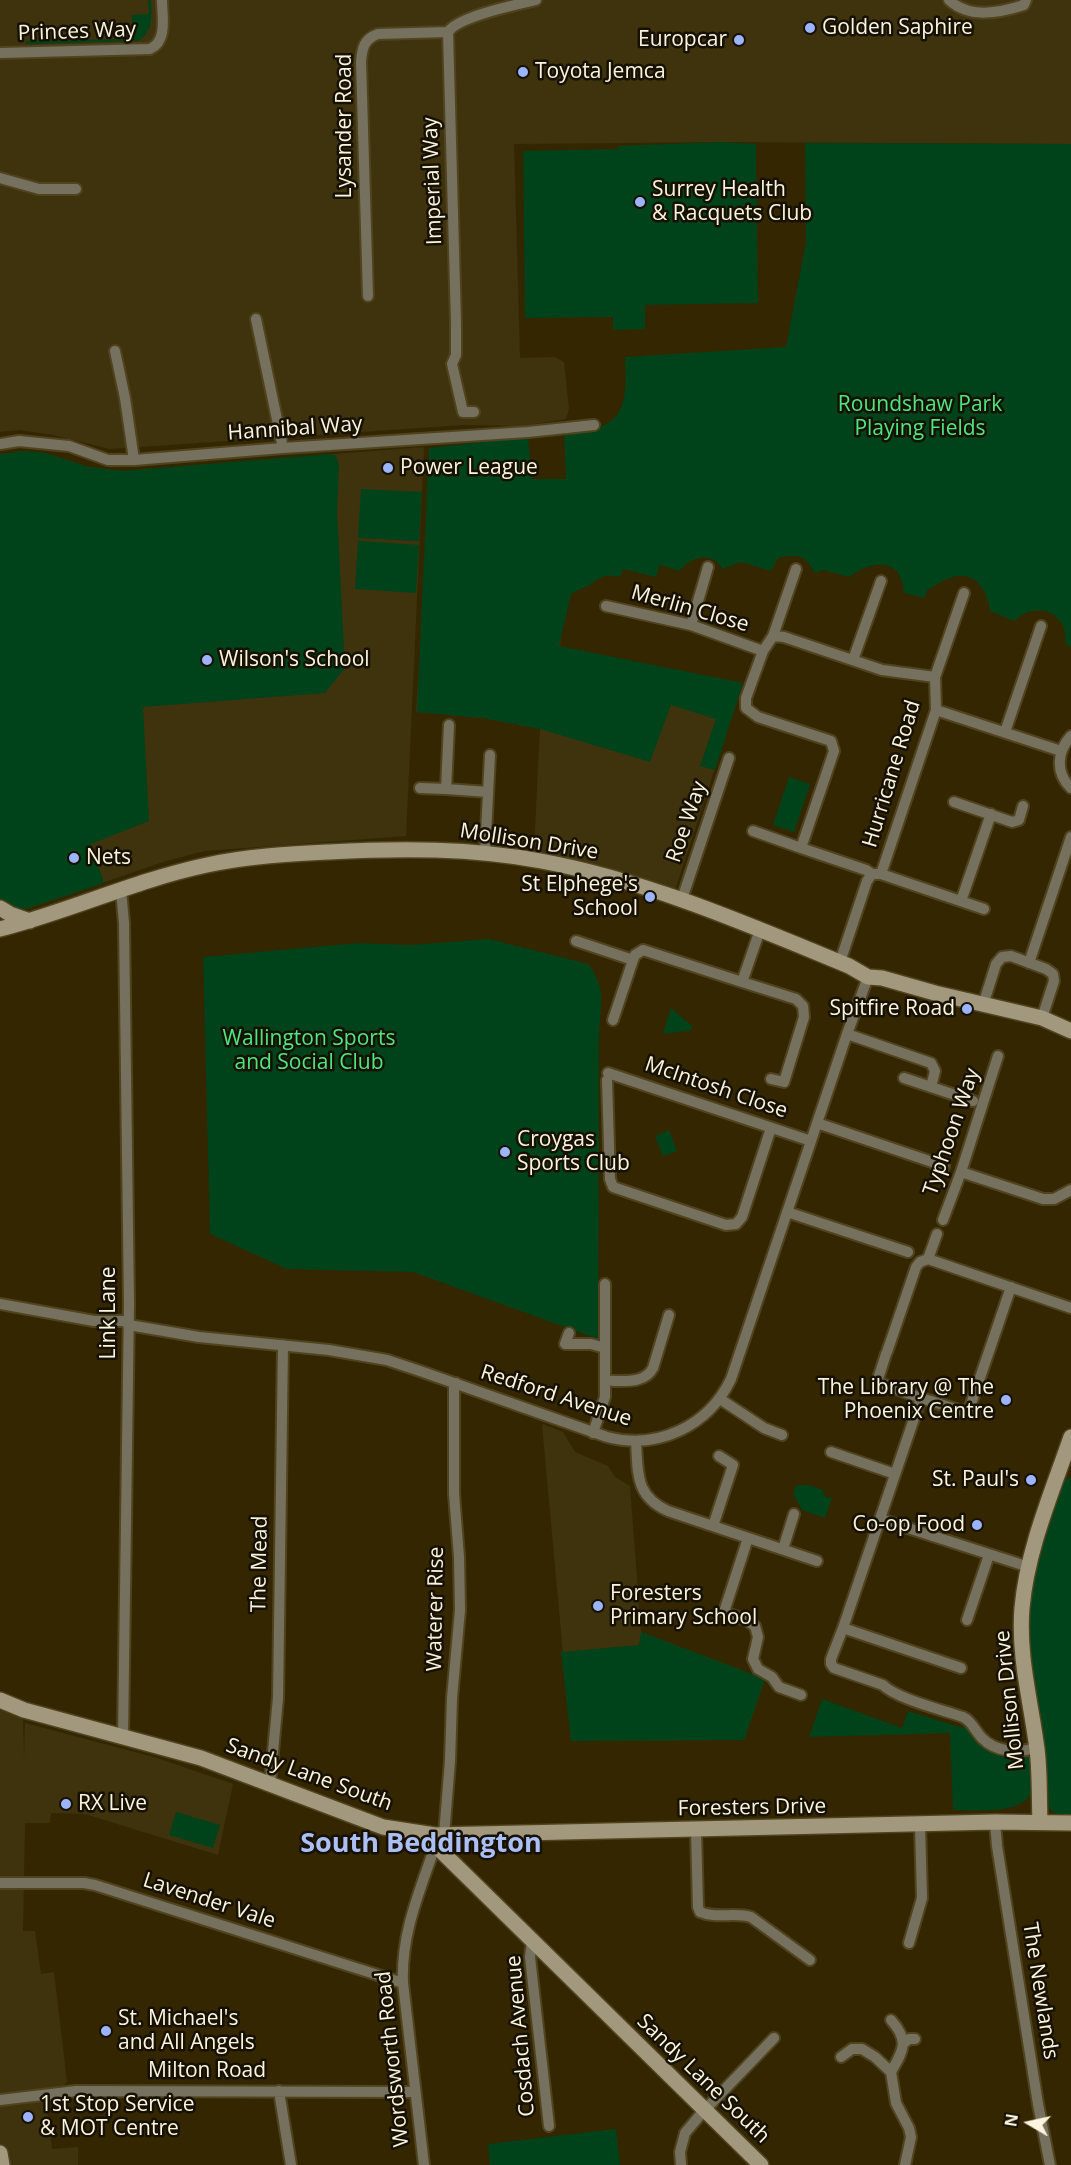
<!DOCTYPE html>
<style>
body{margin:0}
#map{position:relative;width:1071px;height:2165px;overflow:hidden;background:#342700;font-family:"Open Sans",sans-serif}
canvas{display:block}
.north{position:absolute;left:999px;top:2093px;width:60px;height:60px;-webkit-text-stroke:4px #161103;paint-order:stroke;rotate:279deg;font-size:16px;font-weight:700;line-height:24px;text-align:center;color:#fbf4de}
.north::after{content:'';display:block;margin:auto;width:21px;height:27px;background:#fbf4de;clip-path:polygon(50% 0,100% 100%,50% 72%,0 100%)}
</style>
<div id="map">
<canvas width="1071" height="2165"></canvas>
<div class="north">N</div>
</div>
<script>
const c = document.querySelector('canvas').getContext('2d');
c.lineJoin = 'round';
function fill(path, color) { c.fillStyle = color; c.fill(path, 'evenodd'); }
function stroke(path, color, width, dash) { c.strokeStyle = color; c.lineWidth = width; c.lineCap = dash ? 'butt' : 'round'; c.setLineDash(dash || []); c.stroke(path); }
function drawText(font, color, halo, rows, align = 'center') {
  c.font = font + ' "Open Sans",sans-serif'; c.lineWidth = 5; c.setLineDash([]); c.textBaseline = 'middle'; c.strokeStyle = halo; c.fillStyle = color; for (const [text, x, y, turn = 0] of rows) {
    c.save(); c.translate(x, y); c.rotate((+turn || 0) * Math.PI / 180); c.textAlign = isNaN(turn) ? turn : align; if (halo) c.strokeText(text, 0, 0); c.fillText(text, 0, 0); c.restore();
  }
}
fill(new Path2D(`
 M 0,0 L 1071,0 L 1071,144 L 720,142 L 514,144 L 520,358 L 555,357 L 564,362 L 569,409 L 566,419 L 522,426 L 463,425 L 110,449 L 53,435 L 20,430 L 0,432 Z
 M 424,447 L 406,836 L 204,851 L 163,862 L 26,909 L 0,454 L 24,451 L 45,453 L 89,467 L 122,471 Z
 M 423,610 L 561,636 L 560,647 L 743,683 L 675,890 L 534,850 L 540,729 L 482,718 L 416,712 Z
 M 542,1424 L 563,1432 L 575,1452 L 608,1466 L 615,1477 L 630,1486 L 641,1632 L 765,1679 L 744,1740 L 571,1741 Z
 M 0,1707 L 23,1718 L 24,1760 L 25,1723 L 157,1758 L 233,1784 L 218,1855 L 85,1814 L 51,1813 L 50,1823 L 25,1823 L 23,1931 L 35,1931 L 41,1974 L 54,1972 L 67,2082 L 46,2102 L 52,2149 L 78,2147 L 78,2165 L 0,2165 Z`), '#3f330e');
fill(new Path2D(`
 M 148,0 L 151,0 C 152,16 153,34 137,41 L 26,44 L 26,41 L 132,39 L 132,15 L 149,14 Z
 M 720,142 L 756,144 L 758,303 L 645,305 L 645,329 L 613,330 L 613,317 L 525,318 L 523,151 L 619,149 L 619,146 Z
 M 805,143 L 1071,144 L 1071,647 L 1066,645 C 1065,639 1066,631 1063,626 C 1052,605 1029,607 1014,621 L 990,611 C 988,592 975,570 953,577 C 944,579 935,586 927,590 L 925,598 L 904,593 C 902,557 872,560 849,577 L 824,570 L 814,573 C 808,555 795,554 778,558 L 771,571 L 741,562 L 723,569 C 711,551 692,556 679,571 L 660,565 L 656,577 L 623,569 L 620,577 C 602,573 603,577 588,586 C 582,589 577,590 571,594 L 559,646 L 743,683 L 715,770 L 700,766 L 716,719 L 671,705 L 650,762 L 540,729 L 482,718 L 417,712 L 429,448 L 528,437 L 532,479 L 566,479 L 564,433 C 574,432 587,431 597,428 C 630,418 626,385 625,357 L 786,347 L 806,242 Z
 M 24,451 L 45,453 L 89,467 L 122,471 L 329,454 L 336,456 L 339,465 L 337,512 L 345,668 L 325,693 L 143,707 L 149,821 L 91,844 L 104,883 L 26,909 L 16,909 L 0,901 L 0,454 Z
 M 361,489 L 422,492 L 419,541 L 358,538 Z
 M 358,541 L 419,545 L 416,593 L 355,589 Z
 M 789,777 L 810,784 L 794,832 L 773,825 Z
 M 489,939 L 588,964 C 606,986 601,1006 599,1032 L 598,1339 L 413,1272 L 287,1269 L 210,1234 L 203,957 L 359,943 L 411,945 Z
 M 671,1008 L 692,1026 L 692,1030 L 663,1034 Z
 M 669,1130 L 677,1151 L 663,1156 L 655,1136 Z
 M 1071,1478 L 1071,1816 L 1059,1815 L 1051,1811 L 1046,1801 C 1039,1734 1022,1652 1033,1585 C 1039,1549 1053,1514 1065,1479 Z
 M 800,1485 L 809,1485 L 823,1490 L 825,1497 L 832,1498 L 825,1518 L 802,1510 L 793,1494 L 796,1486 Z
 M 641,1632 L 765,1679 L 744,1740 L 571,1741 L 561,1652 L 639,1645 Z
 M 822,1699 L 902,1728 L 908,1711 L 959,1727 L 967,1727 L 973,1735 L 1032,1754 C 1032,1764 1034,1777 1033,1787 C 1029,1816 975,1810 953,1810 L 950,1733 L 809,1737 Z
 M 176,1812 L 220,1825 L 213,1848 L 169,1835 Z
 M 616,2129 L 620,2165 L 490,2165 L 488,2144 Z`), '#004219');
const street = new Path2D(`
 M 949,0 C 969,19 999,13 1024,5 L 1026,0
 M 0,53 L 150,49 C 168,41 162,16 162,0
 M 0,178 L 39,189 L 76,189
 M 368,296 L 361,62 C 362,48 364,39 378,34 L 448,32
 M 256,319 L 283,448
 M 115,351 L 125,398 L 134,460
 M 474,412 L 463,412 L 452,364 L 456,355 L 456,323 L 448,32 C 459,16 516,5 536,0
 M 0,444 L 19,441 L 69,446 L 108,460 L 134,460 L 283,448 L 528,432 L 594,425
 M 796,569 L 773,636 L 763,651 L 746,698 L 746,708 L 758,717 L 831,741 L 834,751 L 801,848 L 866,870 L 872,874
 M 606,606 L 691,625 L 763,651
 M 691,625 L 708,567
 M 773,636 L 784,637 L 882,670 L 935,677 L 936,710 L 881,874 L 872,874 L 867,881 L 840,962
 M 853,660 L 881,581
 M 935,677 L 964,593
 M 936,710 L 1061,751
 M 1005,732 L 1041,626
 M 1071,736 C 1057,751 1055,773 1071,788
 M 420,788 L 446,789 L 449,725
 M 446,789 L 488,792
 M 954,802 L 1012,822 L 1019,820 L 1023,806
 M 753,831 L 801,848
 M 485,853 L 490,755
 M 881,874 L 984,909
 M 121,890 L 124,923 L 129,1304 L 123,1737
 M 682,899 L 729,758
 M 961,901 L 991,814
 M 760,930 L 742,982 L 796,999 L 803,1006 L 804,1017 L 784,1082 L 771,1079
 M 576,941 L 633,960
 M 1029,963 L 1071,837
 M 983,1005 L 996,964 L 1002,957 L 1011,956 L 1046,969 L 1053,974 L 1054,981 L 1042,1018
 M 613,1020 L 633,960 L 635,955 L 643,950 L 742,982
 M 847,1034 L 931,1063 L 935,1071 L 931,1087
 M 608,1073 L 811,1141
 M 904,1078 L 973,1101
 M 607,1080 L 610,1179 L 613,1187 L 726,1225 L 736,1224 L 742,1217 L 771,1128
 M 817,1123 L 944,1166
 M 961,1172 L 1043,1199 L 1054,1199 L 1071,1190
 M 787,1212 L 908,1252
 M 943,1220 L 961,1172 L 998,1056
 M 928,1259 L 1071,1308
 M 0,1304 L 94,1321 L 124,1321 L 129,1325 L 199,1337 L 329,1350 L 387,1360 L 420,1371 L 607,1437 C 657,1450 708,1427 731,1379 L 847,1034 L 868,977
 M 569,1333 L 565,1344 L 591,1344 L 605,1348
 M 887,1352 L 916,1267 L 920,1262 L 928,1259 L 937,1234
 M 886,1354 L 877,1382 L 921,1398
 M 605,1381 C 622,1380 644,1385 653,1368 L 669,1315
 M 720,1399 L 764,1428 L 782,1435
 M 593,1433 L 605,1397 L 605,1284
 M 636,1442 C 638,1473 635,1496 668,1511 L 817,1561
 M 831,1452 L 895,1474
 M 880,1519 L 1029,1567
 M 713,1526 L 733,1465 L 719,1456
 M 748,1538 L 724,1612 L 746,1620 L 755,1626 L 758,1637 L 753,1659 L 758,1669 L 772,1677 L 779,1687 L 801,1695
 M 783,1549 L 794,1514
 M 967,1620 L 989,1555
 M 843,1628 L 831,1659 L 831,1664 L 834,1668 L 883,1685 C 897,1699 943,1710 963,1717 C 972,1721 975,1731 982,1738 C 995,1752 1020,1754 1037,1747
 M 961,1668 L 843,1628 L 921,1398 L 962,1411 L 967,1410 L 970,1407 L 1011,1287
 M 270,1784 L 278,1698 L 283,1345
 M 995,1822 L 997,1846 L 1038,2104 L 1050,2165
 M 696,1830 L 698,1907 L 700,1912 C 716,1919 735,1912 751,1917 L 810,1960
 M 444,1835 L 450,1761 L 452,1698 L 460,1610 L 459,1557 L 454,1494 L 454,1388 L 456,1383
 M 0,1883 L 84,1883 L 95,1885 L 403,1983
 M 532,1942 L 530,1957 L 549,2126
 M 909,1943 L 922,1898 L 920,1825
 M 904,2043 L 909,2039 L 915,2039
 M 841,2057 L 852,2049 L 862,2049 L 875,2057 L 891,2072 L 896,2103 L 909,2128 L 911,2137 L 905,2165
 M 891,2072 C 903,2051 910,2041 891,2020
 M 279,2091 L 291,2165
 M 0,2100 L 76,2091 L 415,2092
 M 424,2165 L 403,1983 C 401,1937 417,1898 432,1855 L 438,1848
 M 681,2165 L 680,2152 L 685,2133 L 701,2114 L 774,2038`);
const secondary = new Path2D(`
 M 0,908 L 10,914 L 30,921
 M 0,929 C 70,911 136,880 207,865 C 247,856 289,854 329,852 C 400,848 471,848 541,861 C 649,881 749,925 849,966 L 868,977 L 882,978 L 935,993 L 1042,1018 L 1071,1031
 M 0,1700 L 24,1710 L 201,1758 L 383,1827 L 435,1835 L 995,1822 L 1071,1823
 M 1040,1822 C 1039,1797 1040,1773 1037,1749 C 1031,1702 1018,1656 1022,1608 C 1027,1550 1052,1492 1071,1437
 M 435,1835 L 434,1842 L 438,1848 L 761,2165
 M 0,2153 L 2,2165`);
stroke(street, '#50441f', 14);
stroke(secondary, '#50441f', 18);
stroke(street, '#76705f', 10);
stroke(secondary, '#a2987d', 15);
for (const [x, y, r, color] of [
 [810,28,6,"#9cb4fd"],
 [739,40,6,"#9cb4fd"],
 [523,72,6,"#9cb4fd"],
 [640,202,6,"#9cb4fd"],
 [388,468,6,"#9cb4fd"],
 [207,660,6,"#9cb4fd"],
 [74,858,6,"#9cb4fd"],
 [650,897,6,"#9cb4fd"],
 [967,1009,6,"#9cb4fd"],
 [505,1152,6,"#9cb4fd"],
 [1006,1400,6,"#9cb4fd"],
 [1031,1480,6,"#9cb4fd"],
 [977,1525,6,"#9cb4fd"],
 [598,1606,6,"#9cb4fd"],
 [66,1804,6,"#9cb4fd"],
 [106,2031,6,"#9cb4fd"],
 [28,2117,6,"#9cb4fd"]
]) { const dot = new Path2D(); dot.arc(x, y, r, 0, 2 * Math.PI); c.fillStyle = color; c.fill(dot); stroke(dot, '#161103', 2); }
drawText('21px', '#fbf4de', '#161103', [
 ["Golden Saphire",822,28],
 ["Europcar",727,40,"right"],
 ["Toyota Jemca",535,72],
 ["Surrey Health",652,190],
 ["& Racquets Club",652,214],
 ["Power League",400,468],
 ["Wilson's School",219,660],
 ["Nets",86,858],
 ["St Elphege's",638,885,"right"],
 ["School",638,909,"right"],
 ["Spitfire Road",955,1009,"right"],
 ["Croygas",517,1140],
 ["Sports Club",517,1164],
 ["The Library @ The",994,1388,"right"],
 ["Phoenix Centre",994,1412,"right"],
 ["St. Paul's",1019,1480,"right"],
 ["Co-op Food",965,1525,"right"],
 ["Foresters",610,1594],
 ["Primary School",610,1618],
 ["RX Live",78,1804],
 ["St. Michael's",118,2019],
 ["and All Angels",118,2043],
 ["1st Stop Service",40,2105],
 ["& MOT Centre",40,2129]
], 'left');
drawText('21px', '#fbf4de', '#161103', [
 ["Princes Way",77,32,-2],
 ["Lysander Road",345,126,-90],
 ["Imperial Way",433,181,-92],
 ["Hannibal Way",295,429,-4],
 ["Merlin Close",690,609,16],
 ["Hurricane Road",892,774,-73],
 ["Roe Way",687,822,-71],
 ["Mollison Drive",529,842,9],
 ["McIntosh Close",716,1088,19],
 ["Typhoon Way",952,1132,-71],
 ["Link Lane",109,1313,-90],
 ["Redford Avenue",556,1396,18],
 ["The Mead",260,1564,-89],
 ["Waterer Rise",436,1609,-89],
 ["Mollison Drive",1010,1700,-96],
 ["Sandy Lane South",309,1775,20],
 ["Foresters Drive",752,1808,-1],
 ["Lavender Vale",209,1901,18],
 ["The Newlands",1040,1991,81],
 ["Cosdach Avenue",521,2036,-95],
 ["Wordsworth Road",393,2059,-96],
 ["Milton Road",207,2071],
 ["Sandy Lane South",703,2079,44]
]);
drawText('21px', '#4de87d', '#161103', [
 ["Roundshaw Park",920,405],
 ["Playing Fields",920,429],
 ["Wallington Sports",309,1039],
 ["and Social Club",309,1063]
]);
drawText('bold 27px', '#acbff5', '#161103', [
 ["South Beddington",421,1844]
]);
</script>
